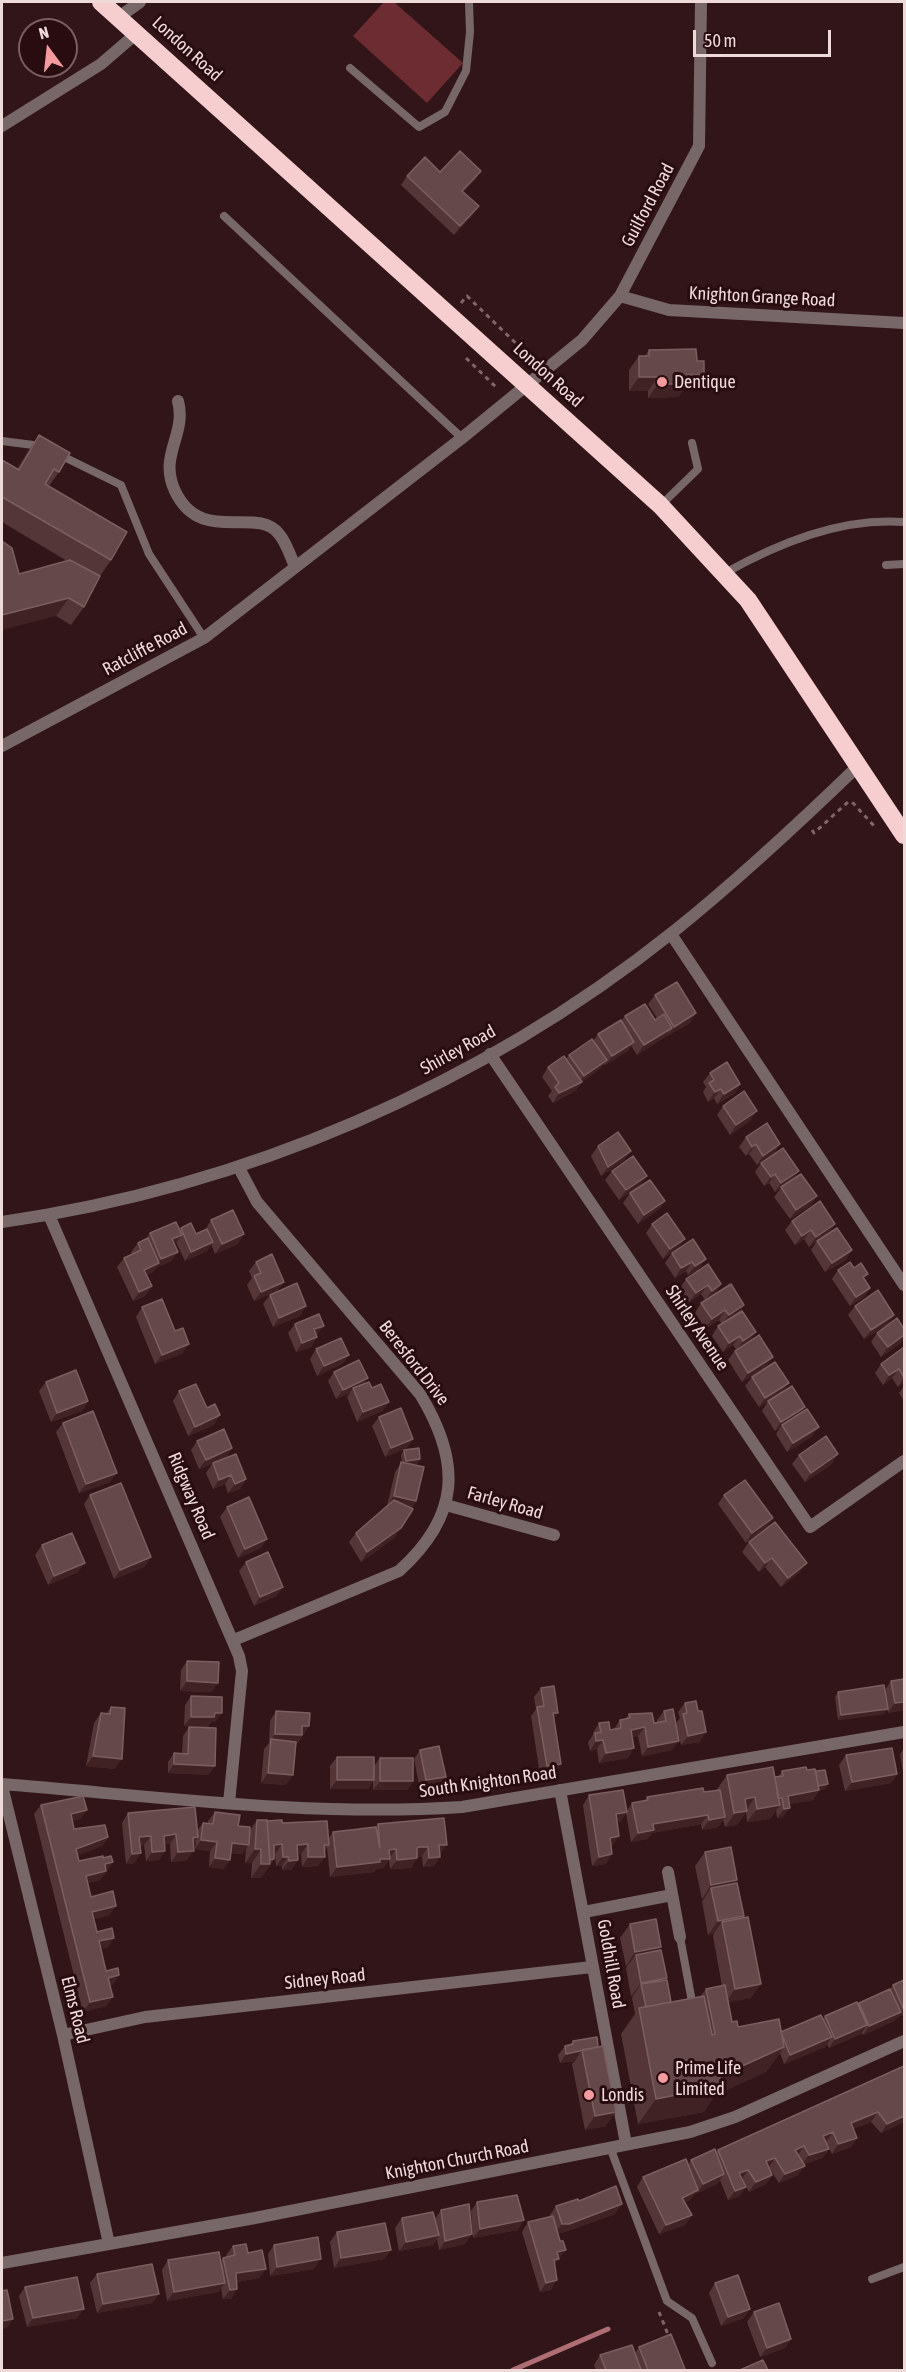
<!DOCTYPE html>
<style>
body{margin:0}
#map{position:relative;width:906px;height:2372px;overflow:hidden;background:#321518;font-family:"Asap Condensed",sans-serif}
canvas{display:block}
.frame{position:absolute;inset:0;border:3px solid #efdada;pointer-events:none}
.north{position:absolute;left:18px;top:18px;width:60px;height:60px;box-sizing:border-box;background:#280c0f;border:2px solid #785e60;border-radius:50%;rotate:345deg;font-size:16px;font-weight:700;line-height:24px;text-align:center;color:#efdada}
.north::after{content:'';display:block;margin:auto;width:21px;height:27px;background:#f49b9f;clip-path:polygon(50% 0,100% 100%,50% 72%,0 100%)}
.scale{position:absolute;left:693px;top:30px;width:138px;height:27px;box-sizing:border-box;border:3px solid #efdada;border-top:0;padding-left:8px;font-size:18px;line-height:21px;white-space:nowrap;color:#efdada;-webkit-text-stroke:4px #280c0f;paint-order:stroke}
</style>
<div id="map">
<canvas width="906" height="2372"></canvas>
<div class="frame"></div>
<div class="north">N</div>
<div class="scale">50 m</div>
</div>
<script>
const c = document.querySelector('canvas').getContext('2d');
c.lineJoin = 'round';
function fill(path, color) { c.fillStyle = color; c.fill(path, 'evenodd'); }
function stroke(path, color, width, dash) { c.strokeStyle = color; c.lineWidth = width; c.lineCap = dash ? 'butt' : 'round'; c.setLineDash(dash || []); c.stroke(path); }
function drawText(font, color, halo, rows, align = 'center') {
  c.font = font + ' "Asap Condensed",sans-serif'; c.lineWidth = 6; c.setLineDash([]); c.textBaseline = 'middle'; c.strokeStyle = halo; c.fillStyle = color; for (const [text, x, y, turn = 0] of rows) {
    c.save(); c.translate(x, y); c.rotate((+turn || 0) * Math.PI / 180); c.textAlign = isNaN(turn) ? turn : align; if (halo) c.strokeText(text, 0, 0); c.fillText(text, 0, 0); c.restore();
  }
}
fill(new Path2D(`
 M 384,2 L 394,2 L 463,63 L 427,103 L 353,36 Z`), '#6c2c32');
stroke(new Path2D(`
 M 513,2370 L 608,2329`), '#ae6e73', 5);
stroke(new Path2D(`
 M 461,303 L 467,296 L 528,355 L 535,358
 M 466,358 L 498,389
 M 812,830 L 814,833 L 848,802 L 852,802 L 876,828
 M 659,2312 L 669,2337`), '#806668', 3, [4.5, 4.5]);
stroke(new Path2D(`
 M 350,68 L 419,127 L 445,112 L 466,71 L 470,32 L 469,2
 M 224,216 L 462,438
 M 2,441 L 41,446
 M 58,454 L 121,485 L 149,554 L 204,638
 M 661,505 L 698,469 L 692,443
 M 886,565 L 904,564
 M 725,573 C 778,543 842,517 904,522
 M 680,1937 L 693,2007
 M 610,2147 L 667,2301 L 692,2318 L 712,2363
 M 872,2279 L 904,2267`), '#786768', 8);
stroke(new Path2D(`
 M 119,17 L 140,2
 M 2,126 L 101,64 L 137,33
 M 620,296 L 669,310 L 904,323
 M 178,401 C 187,435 158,455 175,491 C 201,546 256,505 279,534 C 286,542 291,557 295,567
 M 2,746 L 204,638 L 462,438 L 582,340 L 620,296 L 699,146 L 701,2
 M 671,934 L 904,1285
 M 490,1054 L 810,1527 L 904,1461
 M 49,1215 L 239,1656 L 242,1671 L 229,1803
 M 2,1222 C 245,1187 480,1086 673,932 C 738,880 798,824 858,766
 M 446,1505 L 554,1535
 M 234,1640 L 399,1571 C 460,1516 462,1463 420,1394 L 257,1202 L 239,1168
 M 2,1784 C 154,1796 308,1817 462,1807 L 904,1732
 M 2,1786 L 63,2035 L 109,2244
 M 560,1790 L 626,2144
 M 668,1872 L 680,1937
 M 584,1912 L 672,1895
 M 63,2035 L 145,2017 L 592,1967
 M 2,2263 L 255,2218 L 690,2132 L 735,2117 L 904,2041`), '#786768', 12);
stroke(new Path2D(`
 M 101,2 L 660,505 L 748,600 L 904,835`), '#f7cecf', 18);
fill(new Path2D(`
 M 481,171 L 475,180 L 463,192 L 472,216 L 454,235 L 401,185 L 407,176 L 440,172 Z
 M 649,350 L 695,389 L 684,389 L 678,397 L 648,398 L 648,391 L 629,391 L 629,370 L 639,356 L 645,356 Z
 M 39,435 L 59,472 L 49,486 L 111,560 L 100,576 L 84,607 L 71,625 L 56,616 L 19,574 L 67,561 L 2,522 L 2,460 L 17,469 L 27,453 Z
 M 655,995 L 690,1023 L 667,1036 L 667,1035 L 637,1055 L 631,1046 L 628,1051 L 605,1065 L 604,1064 L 600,1069 L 582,1082 L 575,1091 L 553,1103 L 548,1096 L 552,1091 L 542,1077 L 548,1067 L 566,1059 L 569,1055 L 593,1041 L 598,1034 L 621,1021 L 625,1016 L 655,1020 L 657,1018 L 648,1004 Z
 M 710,1073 L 740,1084 L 734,1094 L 717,1104 L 714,1098 L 708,1102 L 703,1092 L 706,1087 L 703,1082 Z
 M 723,1106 L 751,1120 L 730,1135 L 717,1115 Z
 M 746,1137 L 774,1154 L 757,1165 L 749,1154 L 746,1156 L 739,1147 Z
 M 598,1146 L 631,1151 L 624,1160 L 601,1176 L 591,1156 Z
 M 761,1163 L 799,1171 L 792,1180 L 817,1196 L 810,1206 L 790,1219 L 774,1197 L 781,1188 L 775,1192 L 769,1183 L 764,1186 L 755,1172 Z
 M 612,1171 L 647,1176 L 640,1185 L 619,1200 L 605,1180 Z
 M 630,1193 L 665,1201 L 658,1210 L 638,1224 L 623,1203 Z
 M 211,1220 L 238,1244 L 215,1254 L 211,1244 L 207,1251 L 185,1261 L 176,1242 L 174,1244 L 178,1252 L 171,1261 L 156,1268 L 153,1272 L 147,1275 L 152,1286 L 145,1296 L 133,1301 L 117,1267 L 124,1258 L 132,1254 L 131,1252 L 138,1243 L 146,1239 L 150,1233 L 180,1230 L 181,1228 L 196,1234 L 205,1230 Z
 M 792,1221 L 835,1224 L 829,1233 L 846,1260 L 825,1272 L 811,1250 L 817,1241 L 809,1247 L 804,1239 L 795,1245 L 785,1230 Z
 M 652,1224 L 685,1239 L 678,1248 L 663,1259 L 646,1233 Z
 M 693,1239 L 699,1269 L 688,1275 L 686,1271 L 675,1278 L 665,1263 L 672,1253 Z
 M 256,1262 L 284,1282 L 277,1291 L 254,1301 L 247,1285 L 252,1278 L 249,1271 Z
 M 854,1268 L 864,1279 L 870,1288 L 864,1297 L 850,1306 L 832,1279 L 838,1270 Z
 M 686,1279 L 721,1284 L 715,1294 L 705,1300 L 701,1294 L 689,1302 L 680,1288 Z
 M 270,1295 L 300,1316 L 273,1327 L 263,1304 Z
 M 701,1303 L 744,1305 L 739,1313 L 750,1341 L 767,1366 L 742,1382 L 728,1360 L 736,1349 L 733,1345 L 723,1352 L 712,1336 L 718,1326 L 722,1324 L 719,1320 L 705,1329 L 695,1313 Z
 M 855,1306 L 888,1324 L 864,1339 L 848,1315 Z
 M 142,1307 L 183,1353 L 155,1364 L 136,1317 Z
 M 295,1324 L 317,1335 L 316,1335 L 317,1337 L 311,1347 L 296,1352 L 288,1333 Z
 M 877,1333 L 901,1343 L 881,1357 L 871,1342 Z
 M 904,1347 L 904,1382 L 898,1387 L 892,1378 L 883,1385 L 875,1373 L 881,1364 Z
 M 316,1349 L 349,1355 L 342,1364 L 317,1376 L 310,1359 Z
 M 334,1372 L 364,1384 L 372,1388 L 389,1402 L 382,1411 L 357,1422 L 347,1397 L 350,1393 L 336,1399 L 328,1381 Z
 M 752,1377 L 782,1392 L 759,1407 L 745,1386 Z
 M 46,1382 L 88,1401 L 82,1411 L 51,1422 L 39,1391 Z
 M 904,1386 L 904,1401 L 899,1393 Z
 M 179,1391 L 214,1425 L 188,1436 L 173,1401 Z
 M 768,1401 L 805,1407 L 801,1413 L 812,1436 L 787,1452 L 776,1434 L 780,1428 L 775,1431 L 762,1411 Z
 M 379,1417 L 407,1448 L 385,1457 L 372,1426 Z
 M 63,1423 L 110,1482 L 79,1493 L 56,1432 Z
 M 197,1441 L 232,1448 L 226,1458 L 246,1479 L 240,1489 L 228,1493 L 225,1484 L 213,1489 L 206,1473 L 212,1464 L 199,1469 L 191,1450 Z
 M 404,1450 L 420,1459 L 417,1464 L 411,1465 L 416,1501 L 394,1538 L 361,1562 L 349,1542 L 356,1533 L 387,1506 L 395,1472 L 402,1462 L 401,1455 Z
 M 799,1455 L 832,1464 L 805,1482 L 792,1464 Z
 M 90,1495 L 151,1557 L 144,1567 L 114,1579 L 84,1504 Z
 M 724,1495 L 767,1528 L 746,1543 L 718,1504 Z
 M 227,1507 L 267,1539 L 261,1548 L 238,1558 L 220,1517 Z
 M 749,1542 L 800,1572 L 781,1587 L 765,1567 L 759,1572 L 742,1552 Z
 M 42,1545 L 78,1572 L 48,1585 L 35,1555 Z
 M 246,1562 L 283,1587 L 276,1596 L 254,1606 L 239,1571 Z
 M 187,1661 L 212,1692 L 180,1691 L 181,1670 Z
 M 891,1681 L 904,1710 L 888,1713 L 887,1706 L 884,1714 L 838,1720 L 835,1697 L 838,1692 L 885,1690 Z
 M 541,1688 L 553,1719 L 561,1764 L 554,1773 L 540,1775 L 531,1716 L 536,1709 L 534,1697 Z
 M 191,1696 L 215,1722 L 211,1722 L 208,1727 L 184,1726 L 185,1705 Z
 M 685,1703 L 700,1742 L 681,1745 L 676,1723 L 680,1718 L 678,1712 Z
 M 111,1707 L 115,1769 L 86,1766 L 94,1723 L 101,1713 L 106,1714 Z
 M 276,1711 L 309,1726 L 296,1745 L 286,1785 L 261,1783 L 264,1749 L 269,1743 L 270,1721 Z
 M 664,1711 L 672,1750 L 642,1756 L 638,1736 L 632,1737 L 628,1758 L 599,1763 L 597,1749 L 590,1751 L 588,1742 L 593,1735 L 593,1733 L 599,1723 L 610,1730 L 614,1729 L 620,1720 L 625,1719 L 629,1714 L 654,1723 L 657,1722 L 657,1720 Z
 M 189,1727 L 215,1766 L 208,1775 L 168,1773 L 168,1762 L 174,1753 L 182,1753 L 183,1736 Z
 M 904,1749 L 904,1778 L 900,1754 Z
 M 420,1750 L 446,1777 L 439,1786 L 420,1790 L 414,1759 Z
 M 846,1755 L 897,1774 L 891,1783 L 845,1791 L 839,1765 Z
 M 337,1757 L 374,1766 L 380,1758 L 413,1781 L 407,1790 L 373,1790 L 373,1781 L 368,1789 L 330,1789 L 330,1766 Z
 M 807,1770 L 816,1771 L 828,1784 L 825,1789 L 819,1790 L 813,1800 L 789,1804 L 783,1817 L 777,1818 L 776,1810 L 770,1819 L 747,1822 L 746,1812 L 737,1825 L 725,1827 L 723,1820 L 718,1827 L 702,1830 L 701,1824 L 652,1833 L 647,1839 L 631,1842 L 626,1813 L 620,1822 L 617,1822 L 613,1845 L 611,1846 L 606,1864 L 592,1866 L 583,1805 L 589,1795 L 627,1811 L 632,1803 L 645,1801 L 647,1797 L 704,1792 L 718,1790 L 717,1789 L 727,1775 L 775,1777 L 778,1777 L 782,1771 Z
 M 41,1805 L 87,1810 L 80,1819 L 72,1821 L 74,1829 L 108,1837 L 102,1846 L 78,1855 L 79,1861 L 103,1858 L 113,1862 L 100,1880 L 87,1883 L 91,1897 L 110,1915 L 94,1919 L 97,1932 L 108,1947 L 101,1949 L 106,1971 L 113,1985 L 110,1985 L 106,2006 L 83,2012 L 34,1814 Z
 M 215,1812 L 238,1826 L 250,1830 L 257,1820 L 282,1823 L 328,1839 L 333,1832 L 375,1827 L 378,1824 L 444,1818 L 440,1857 L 434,1866 L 423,1867 L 422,1856 L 417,1857 L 417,1858 L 411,1868 L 390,1869 L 389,1860 L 383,1868 L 376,1869 L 374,1872 L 330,1877 L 327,1847 L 318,1866 L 302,1867 L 301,1854 L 297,1854 L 298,1860 L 291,1870 L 282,1870 L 282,1866 L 276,1866 L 275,1854 L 274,1854 L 274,1859 L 261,1878 L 251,1878 L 252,1863 L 245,1863 L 246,1849 L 242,1854 L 231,1853 L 224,1869 L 209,1867 L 210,1851 L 195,1849 L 196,1841 L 193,1844 L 187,1860 L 171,1862 L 170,1844 L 165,1844 L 165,1851 L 159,1860 L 146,1861 L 144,1845 L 140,1846 L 141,1853 L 134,1863 L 126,1864 L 122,1823 L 128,1813 L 197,1831 L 203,1823 L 208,1824 L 208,1821 Z
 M 705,1852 L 737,1880 L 735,1883 L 744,1916 L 742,1918 L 751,1998 L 728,2002 L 732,2022 L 738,2027 L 782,2032 L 823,2019 L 825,2016 L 858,2005 L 859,2003 L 890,1989 L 893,1985 L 904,1980 L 904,2014 L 898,2017 L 894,2021 L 863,2035 L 862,2033 L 861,2034 L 829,2048 L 827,2044 L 825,2047 L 784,2064 L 780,2053 L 766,2072 L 722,2092 L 716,2093 L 704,2112 L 638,2124 L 621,2034 L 635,2014 L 632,1998 L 633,1996 L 631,1996 L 626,1968 L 628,1965 L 626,1966 L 620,1938 L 630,1924 L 661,1947 L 659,1950 L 667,1978 L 665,1980 L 671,2002 L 700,1997 L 706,1989 L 722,1986 L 713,1936 L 714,1933 L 708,1935 L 702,1901 L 704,1899 L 702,1899 L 695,1866 Z
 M 597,2037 L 606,2126 L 585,2130 L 572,2064 L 575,2061 L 560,2063 L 558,2055 L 565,2046 L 570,2045 L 573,2041 Z
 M 904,2066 L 904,2122 L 881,2133 L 871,2122 L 853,2129 L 857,2138 L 851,2147 L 832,2154 L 826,2142 L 829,2149 L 822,2158 L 804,2164 L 798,2175 L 779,2183 L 769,2168 L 772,2175 L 766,2184 L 749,2192 L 743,2181 L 746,2187 L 739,2196 L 728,2200 L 720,2180 L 717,2184 L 697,2193 L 696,2192 L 691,2199 L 684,2203 L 692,2215 L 685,2225 L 659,2234 L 637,2187 L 643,2177 L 688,2165 L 691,2160 L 716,2152 L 718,2150 Z
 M 579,2201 L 615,2214 L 562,2233 L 558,2233 L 559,2259 L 554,2265 L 551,2290 L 540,2292 L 522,2232 L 528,2222 L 550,2217 L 550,2215 L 556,2206 Z
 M 477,2202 L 518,2230 L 473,2238 L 471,2211 Z
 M 441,2210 L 465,2244 L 439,2250 L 437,2239 L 433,2245 L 399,2251 L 395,2228 L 402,2218 L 435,2219 Z
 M 337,2232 L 391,2250 L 384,2259 L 334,2268 L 330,2242 Z
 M 274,2245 L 314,2269 L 270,2276 L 268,2254 Z
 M 233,2246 L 248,2253 L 266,2269 L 259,2278 L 237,2282 L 237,2289 L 231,2299 L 223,2299 L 221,2288 L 218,2292 L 167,2301 L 162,2270 L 168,2260 L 220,2262 L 223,2258 L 227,2257 L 226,2255 Z
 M 97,2274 L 159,2294 L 152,2303 L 97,2313 L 90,2283 Z
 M 715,2283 L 744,2318 L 721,2326 L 709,2293 Z
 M 25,2287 L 77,2318 L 27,2327 L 19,2296 Z
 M 754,2312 L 791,2339 L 785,2348 L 760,2357 L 747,2322 Z
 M 639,2347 L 685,2370 L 596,2370 L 594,2365 L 600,2355 L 635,2353 Z`), '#553638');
fill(new Path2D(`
 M 481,171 L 475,180 L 456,200 L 462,191 Z
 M 479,206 L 472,216 L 454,235 L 460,226 Z
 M 687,375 L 704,375 L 695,389 L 684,389 L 678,397 L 648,398 L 658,384 Z
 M 639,377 L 658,377 L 648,391 L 629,391 Z
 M 69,598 L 56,616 L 2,630 L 2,615 Z
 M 696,1013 L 690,1023 L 667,1036 L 674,1027 Z
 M 672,1028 L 666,1037 L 637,1055 L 644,1045 Z
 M 634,1042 L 628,1051 L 605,1065 L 612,1056 Z
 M 607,1060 L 600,1069 L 582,1082 L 575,1091 L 553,1103 L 559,1093 L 578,1084 L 584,1076 Z
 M 740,1084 L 734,1094 L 717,1104 L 724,1094 Z
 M 721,1089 L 714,1098 L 708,1102 L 715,1092 Z
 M 757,1111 L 751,1120 L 730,1135 L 736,1125 Z
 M 756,1144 L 749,1154 L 746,1156 L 752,1147 Z
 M 780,1144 L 774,1154 L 757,1165 L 763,1156 Z
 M 631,1151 L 624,1160 L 601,1176 L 608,1167 Z
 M 799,1171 L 792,1180 L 775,1192 L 781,1183 Z
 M 775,1174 L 769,1183 L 764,1186 L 771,1177 Z
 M 647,1176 L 640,1185 L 619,1200 L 626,1190 Z
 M 817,1196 L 810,1206 L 790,1219 L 796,1210 Z
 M 665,1201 L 658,1210 L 638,1224 L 644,1215 Z
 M 835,1224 L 829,1233 L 809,1247 L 816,1237 Z
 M 811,1230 L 804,1239 L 795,1245 L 802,1236 Z
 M 244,1234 L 238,1244 L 215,1254 L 222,1244 Z
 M 182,1235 L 175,1244 L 165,1248 L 172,1239 Z
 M 685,1239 L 678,1248 L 663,1259 L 670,1249 Z
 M 213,1242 L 207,1251 L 185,1261 L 191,1252 Z
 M 852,1250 L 846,1260 L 825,1272 L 832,1263 Z
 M 178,1252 L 171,1261 L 156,1268 L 153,1272 L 138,1279 L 144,1270 L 157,1264 L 161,1259 Z
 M 706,1259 L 699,1269 L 688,1275 L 695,1266 Z
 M 692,1262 L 686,1271 L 675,1278 L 681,1268 Z
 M 284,1282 L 277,1291 L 254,1301 L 261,1292 Z
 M 721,1284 L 715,1294 L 705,1300 L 712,1291 Z
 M 708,1285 L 701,1294 L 689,1302 L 696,1293 Z
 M 152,1286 L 145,1296 L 133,1301 L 139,1292 Z
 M 870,1288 L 864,1297 L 850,1306 L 856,1297 Z
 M 744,1305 L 737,1315 L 722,1324 L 729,1315 Z
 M 306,1306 L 300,1316 L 273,1327 L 279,1318 Z
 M 725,1310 L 719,1320 L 705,1329 L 712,1319 Z
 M 894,1315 L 888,1324 L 864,1339 L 871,1330 Z
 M 324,1326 L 317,1335 L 307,1339 L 314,1329 Z
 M 756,1332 L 750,1341 L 737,1350 L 743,1341 Z
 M 904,1335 L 904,1337 L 901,1343 L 881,1357 L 888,1347 Z
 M 740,1336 L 733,1345 L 723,1352 L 729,1343 Z
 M 317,1337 L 311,1347 L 296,1352 L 302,1343 Z
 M 189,1344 L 183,1353 L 155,1364 L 162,1355 Z
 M 349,1355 L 342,1364 L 317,1376 L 324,1366 Z
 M 773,1357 L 767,1366 L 742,1382 L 748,1373 Z
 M 899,1369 L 892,1378 L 883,1385 L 889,1375 Z
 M 904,1377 L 904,1382 L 898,1387 Z
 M 368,1378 L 361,1388 L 353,1388 L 350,1393 L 336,1399 L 343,1390 Z
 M 789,1383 L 782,1392 L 759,1407 L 765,1398 Z
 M 88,1401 L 82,1411 L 51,1422 L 57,1413 Z
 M 389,1402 L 382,1411 L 357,1422 L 363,1412 Z
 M 805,1407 L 799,1416 L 782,1425 L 780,1428 L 775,1431 L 781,1422 Z
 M 220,1415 L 214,1425 L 188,1436 L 195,1427 Z
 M 819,1427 L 812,1436 L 787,1452 L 793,1443 Z
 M 413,1439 L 407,1448 L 385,1457 L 391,1448 Z
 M 232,1448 L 226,1458 L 199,1469 L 206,1460 Z
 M 838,1454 L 832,1464 L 805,1482 L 811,1473 Z
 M 420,1459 L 417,1464 L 402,1466 L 406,1461 Z
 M 117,1473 L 110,1482 L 79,1493 L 86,1484 Z
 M 231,1475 L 225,1484 L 213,1489 L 219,1480 Z
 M 246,1479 L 240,1489 L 228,1493 L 235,1484 Z
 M 394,1496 L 416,1501 L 410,1511 L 387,1506 Z
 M 773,1518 L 767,1528 L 746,1543 L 752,1533 Z
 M 401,1528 L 394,1538 L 361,1562 L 367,1552 Z
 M 267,1539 L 261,1548 L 238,1558 L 245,1549 Z
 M 151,1557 L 144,1567 L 114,1579 L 120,1570 Z
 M 772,1558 L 765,1567 L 759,1572 L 765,1563 Z
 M 85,1563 L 78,1572 L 48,1585 L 54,1576 Z
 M 807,1563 L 800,1572 L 781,1587 L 788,1578 Z
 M 283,1587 L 276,1596 L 254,1606 L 260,1597 Z
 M 187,1681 L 218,1683 L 212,1692 L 180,1691 Z
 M 904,1702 L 904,1710 L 888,1713 L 895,1703 Z
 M 888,1709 L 884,1714 L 838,1720 L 841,1715 Z
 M 215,1713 L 222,1713 L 215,1722 L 211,1722 L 208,1727 L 184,1726 L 191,1717 Z
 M 553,1713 L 558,1713 L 552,1722 Z
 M 302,1726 L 309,1726 L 295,1745 L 271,1740 L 275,1734 Z
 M 645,1727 L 638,1736 L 624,1739 L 631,1730 Z
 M 706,1732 L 700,1742 L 681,1745 L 688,1736 Z
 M 603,1740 L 597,1749 L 590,1751 L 596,1741 Z
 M 679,1741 L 672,1750 L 642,1756 L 648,1747 Z
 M 634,1748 L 628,1758 L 599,1763 L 606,1753 Z
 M 93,1756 L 122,1759 L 115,1769 L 86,1766 Z
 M 174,1764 L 215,1766 L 208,1775 L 168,1773 Z
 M 561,1764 L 554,1773 L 540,1775 L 547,1766 Z
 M 268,1773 L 293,1775 L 286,1785 L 261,1783 Z
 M 897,1774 L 891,1783 L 845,1791 L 852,1782 Z
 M 446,1777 L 439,1786 L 420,1790 L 426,1780 Z
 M 337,1780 L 374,1780 L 368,1789 L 330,1789 Z
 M 380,1781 L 413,1781 L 407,1790 L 373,1790 Z
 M 828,1784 L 825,1789 L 814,1791 L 818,1786 Z
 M 819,1790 L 813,1800 L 783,1805 L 788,1796 Z
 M 755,1797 L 737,1825 L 725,1827 L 745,1799 Z
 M 778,1798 L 782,1798 L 776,1806 L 780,1805 L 770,1819 L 747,1822 L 757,1809 Z
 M 790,1808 L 783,1817 L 777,1818 L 784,1809 Z
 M 87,1810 L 80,1819 L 64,1824 L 71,1814 Z
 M 627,1812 L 620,1822 L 609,1823 L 616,1814 Z
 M 708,1815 L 701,1824 L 652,1833 L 647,1839 L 631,1842 L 638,1833 L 653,1824 Z
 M 725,1817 L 718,1827 L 702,1830 L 709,1820 Z
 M 176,1834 L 170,1844 L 157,1845 L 164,1836 Z
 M 151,1836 L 144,1845 L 133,1846 L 139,1837 Z
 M 619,1836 L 613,1845 L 603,1847 L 610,1838 Z
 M 108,1837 L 102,1846 L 70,1859 L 76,1849 Z
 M 198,1837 L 191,1847 L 193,1838 Z
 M 201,1840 L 217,1842 L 210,1851 L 195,1849 Z
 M 232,1843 L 249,1845 L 242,1854 L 225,1852 Z
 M 282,1844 L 275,1854 L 267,1854 L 274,1845 Z
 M 308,1844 L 301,1854 L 290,1854 L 297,1845 Z
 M 439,1845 L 447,1845 L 440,1854 Z
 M 428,1847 L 422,1856 L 410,1857 L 417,1848 Z
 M 255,1849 L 261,1849 L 252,1863 L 245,1863 Z
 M 396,1849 L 389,1859 L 389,1850 Z
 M 165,1851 L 159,1860 L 146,1861 L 152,1852 Z
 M 194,1851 L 187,1860 L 171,1862 L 178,1852 Z
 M 141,1853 L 134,1863 L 126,1864 L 132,1854 Z
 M 612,1854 L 606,1864 L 592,1866 L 599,1857 Z
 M 283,1857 L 288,1857 L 282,1866 L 276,1866 Z
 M 308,1857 L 325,1857 L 318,1866 L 302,1867 Z
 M 440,1857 L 434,1866 L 423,1867 L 429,1858 Z
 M 215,1858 L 230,1860 L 224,1869 L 209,1867 Z
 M 417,1858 L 411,1868 L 390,1869 L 397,1860 Z
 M 274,1859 L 261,1878 L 251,1878 L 261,1864 L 266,1860 Z
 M 380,1859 L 390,1859 L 383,1868 L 376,1869 L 374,1872 L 330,1877 L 337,1867 Z
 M 298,1860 L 291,1870 L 282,1870 L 289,1861 Z
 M 113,1862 L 100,1880 L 79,1885 L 86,1876 L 105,1864 Z
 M 737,1880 L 727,1894 L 711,1888 L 704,1899 L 702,1899 L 711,1885 Z
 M 116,1906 L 110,1915 L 85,1921 L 92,1912 Z
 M 744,1916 L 734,1930 L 722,1922 L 714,1933 L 708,1935 L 718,1921 Z
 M 114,1938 L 108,1947 L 93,1951 L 99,1941 Z
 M 661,1947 L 651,1961 L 636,1955 L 628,1965 L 626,1966 L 635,1952 Z
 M 119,1975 L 113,1985 L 102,1987 L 108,1978 Z
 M 667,1978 L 657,1992 L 641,1984 L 633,1996 L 631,1996 L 641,1983 Z
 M 761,1984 L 751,1998 L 725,2003 L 735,1989 Z
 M 113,1997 L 106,2006 L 83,2012 L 90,2002 Z
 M 904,2007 L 904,2014 L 898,2017 L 894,2021 L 863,2035 L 869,2026 L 900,2013 Z
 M 867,2025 L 861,2034 L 829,2048 L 835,2039 Z
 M 832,2037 L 825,2047 L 784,2064 L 790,2055 Z
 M 784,2047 L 766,2072 L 722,2092 L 716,2093 L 704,2112 L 638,2124 L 656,2099 L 719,2070 Z
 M 581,2051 L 575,2061 L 560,2063 L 566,2054 Z
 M 616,2112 L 606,2126 L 585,2130 L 595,2116 Z
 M 878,2112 L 871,2122 L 845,2132 L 851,2123 Z
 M 904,2116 L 904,2122 L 881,2133 L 887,2124 Z
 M 833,2132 L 826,2142 L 816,2145 L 823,2136 Z
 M 857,2138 L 851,2147 L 832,2154 L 838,2144 Z
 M 804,2146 L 798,2155 L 795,2150 Z
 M 829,2149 L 822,2158 L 802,2164 L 809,2155 Z
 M 775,2158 L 769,2167 L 766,2161 Z
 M 805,2166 L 798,2175 L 779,2183 L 785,2174 Z
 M 748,2170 L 742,2179 L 739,2173 Z
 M 724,2174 L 717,2184 L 697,2193 L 703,2184 Z
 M 772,2175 L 766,2184 L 749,2192 L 756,2182 Z
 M 746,2187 L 739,2196 L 728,2200 L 735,2191 Z
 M 698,2190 L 691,2199 L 675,2208 L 682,2198 Z
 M 622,2204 L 615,2214 L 562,2233 L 555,2233 L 562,2224 Z
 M 692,2215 L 685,2225 L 659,2234 L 666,2225 Z
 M 524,2220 L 518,2230 L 473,2238 L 480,2229 Z
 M 472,2234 L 465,2244 L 439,2250 L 445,2241 Z
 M 439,2235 L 433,2245 L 399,2251 L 406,2242 Z
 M 391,2250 L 384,2259 L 334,2268 L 341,2258 Z
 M 566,2250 L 552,2268 L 547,2269 L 557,2252 Z
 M 321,2259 L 314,2269 L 270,2276 L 277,2267 Z
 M 266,2269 L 259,2278 L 230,2283 L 236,2273 Z
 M 557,2280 L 551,2290 L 540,2292 L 546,2283 Z
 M 225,2283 L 218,2292 L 167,2301 L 174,2292 Z
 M 237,2289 L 231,2299 L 223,2299 L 230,2290 Z
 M 159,2294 L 152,2303 L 97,2313 L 103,2304 Z
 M 84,2309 L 77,2318 L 27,2327 L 33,2318 Z
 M 750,2309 L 744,2318 L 721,2326 L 728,2317 Z
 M 13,2319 L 7,2328 L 2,2329 L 2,2321 Z
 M 791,2339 L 785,2348 L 760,2357 L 767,2348 Z`), '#402224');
const building = new Path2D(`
 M 460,151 L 481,171 L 462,191 L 479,206 L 460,226 L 407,176 L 425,157 L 440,172 Z
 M 696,349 L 697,361 L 704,361 L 704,375 L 687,375 L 687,384 L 658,384 L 658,377 L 639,377 L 639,356 L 649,356 L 649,350 Z
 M 39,435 L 70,453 L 59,472 L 54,469 L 45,484 L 127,532 L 111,560 L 2,497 L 2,460 L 19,470 Z
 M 2,541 L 12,548 L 19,574 L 70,560 L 100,576 L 84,607 L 69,598 L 2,615 Z
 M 677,982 L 696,1013 L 674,1027 L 655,995 Z
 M 645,1004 L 655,1020 L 664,1014 L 672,1028 L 644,1045 L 625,1016 Z
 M 621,1020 L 634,1042 L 612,1056 L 598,1034 Z
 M 592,1039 L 607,1060 L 584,1076 L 569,1055 Z
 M 564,1056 L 582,1082 L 559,1093 L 555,1087 L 559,1083 L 548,1067 Z
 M 727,1062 L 740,1084 L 724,1094 L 721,1089 L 715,1092 L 709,1083 L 714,1080 L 710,1073 Z
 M 744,1091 L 757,1111 L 736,1125 L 723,1106 Z
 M 767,1123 L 780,1144 L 763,1156 L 756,1144 L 752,1147 L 746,1137 Z
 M 618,1132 L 631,1151 L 608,1167 L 598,1146 Z
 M 783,1148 L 799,1171 L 781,1183 L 775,1174 L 771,1177 L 761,1163 Z
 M 633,1156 L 647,1176 L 626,1190 L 612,1171 Z
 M 801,1174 L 817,1196 L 796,1210 L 781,1187 Z
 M 650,1180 L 665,1201 L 644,1215 L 630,1193 Z
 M 820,1201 L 835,1224 L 816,1237 L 811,1230 L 802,1236 L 792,1221 Z
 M 233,1210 L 244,1234 L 222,1244 L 211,1220 Z
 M 667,1213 L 685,1239 L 670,1249 L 652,1224 Z
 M 176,1222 L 182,1235 L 172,1239 L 178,1252 L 161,1259 L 150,1233 Z
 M 191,1223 L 196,1234 L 207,1229 L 213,1242 L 191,1252 L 181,1228 Z
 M 837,1228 L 852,1250 L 832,1263 L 817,1241 Z
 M 148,1238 L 159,1263 L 144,1270 L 152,1286 L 139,1292 L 124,1258 L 141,1250 L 138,1243 Z
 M 693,1239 L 706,1259 L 695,1266 L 692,1262 L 681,1268 L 672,1253 Z
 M 272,1254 L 284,1282 L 261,1292 L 254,1276 L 261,1273 L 256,1262 Z
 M 850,1262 L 854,1268 L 861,1263 L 868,1274 L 863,1277 L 870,1288 L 856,1297 L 838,1270 Z
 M 708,1264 L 721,1284 L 712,1291 L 708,1285 L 696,1293 L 686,1279 Z
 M 297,1283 L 306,1306 L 279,1318 L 270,1295 Z
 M 731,1284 L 744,1305 L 729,1315 L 725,1310 L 712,1319 L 701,1303 Z
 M 878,1290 L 894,1315 L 871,1330 L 855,1306 Z
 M 162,1299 L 175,1331 L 183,1328 L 189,1344 L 162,1355 L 142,1307 Z
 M 742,1311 L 756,1332 L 743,1341 L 740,1336 L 729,1343 L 718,1326 Z
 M 319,1314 L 324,1326 L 314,1329 L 317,1337 L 302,1343 L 295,1324 Z
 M 897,1318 L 904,1329 L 904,1335 L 888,1347 L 877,1333 Z
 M 759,1335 L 773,1357 L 748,1373 L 735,1351 Z
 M 341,1338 L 349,1355 L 324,1366 L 316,1349 Z
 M 904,1347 L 904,1377 L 899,1369 L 889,1375 L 881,1364 Z
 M 359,1360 L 368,1378 L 343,1390 L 334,1372 Z
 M 775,1362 L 789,1383 L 765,1398 L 752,1377 Z
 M 76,1370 L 88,1401 L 57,1413 L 46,1382 Z
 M 369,1382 L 372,1388 L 381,1384 L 389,1402 L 363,1412 L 353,1388 Z
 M 196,1384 L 207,1408 L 215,1404 L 220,1415 L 195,1427 L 179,1391 Z
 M 792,1386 L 805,1407 L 781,1422 L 768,1401 Z
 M 401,1408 L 413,1439 L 391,1448 L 379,1417 Z
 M 807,1409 L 819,1427 L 793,1443 L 782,1425 Z
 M 93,1411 L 117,1473 L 86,1484 L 63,1423 Z
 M 224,1429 L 232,1448 L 206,1460 L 197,1441 Z
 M 826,1436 L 838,1454 L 811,1473 L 799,1455 Z
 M 419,1448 L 420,1459 L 406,1461 L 404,1450 Z
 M 236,1454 L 246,1479 L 235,1484 L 231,1475 L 219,1480 L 213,1463 Z
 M 401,1462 L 424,1467 L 416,1501 L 394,1496 Z
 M 745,1480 L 773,1518 L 752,1533 L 724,1495 Z
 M 121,1483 L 151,1557 L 120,1570 L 90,1495 Z
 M 249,1497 L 267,1539 L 245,1549 L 227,1507 Z
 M 394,1500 L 413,1509 L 401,1528 L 367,1552 L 356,1533 Z
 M 775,1522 L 807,1563 L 788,1578 L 772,1558 L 765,1563 L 749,1542 Z
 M 72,1533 L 85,1563 L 54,1576 L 42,1545 Z
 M 268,1552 L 283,1587 L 260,1597 L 246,1562 Z
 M 187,1661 L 219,1662 L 218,1683 L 187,1681 Z
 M 904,1679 L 904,1702 L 895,1703 L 891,1681 Z
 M 884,1685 L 888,1709 L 841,1715 L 838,1692 Z
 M 554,1686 L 558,1713 L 553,1713 L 561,1764 L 547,1766 L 537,1707 L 544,1706 L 541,1688 Z
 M 191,1696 L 222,1697 L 222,1713 L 215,1713 L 214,1717 L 191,1717 Z
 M 696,1701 L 698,1711 L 702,1711 L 706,1732 L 688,1736 L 683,1714 L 687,1713 L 685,1703 Z
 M 111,1707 L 125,1708 L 122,1759 L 93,1756 L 101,1713 L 110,1714 Z
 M 673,1709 L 679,1741 L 648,1747 L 645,1727 L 631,1730 L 634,1748 L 606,1753 L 603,1740 L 596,1741 L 595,1733 L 601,1732 L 599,1723 L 609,1722 L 610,1730 L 621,1728 L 620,1720 L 630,1718 L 629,1714 L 652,1713 L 654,1723 L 666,1721 L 664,1711 Z
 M 276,1711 L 310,1713 L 309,1726 L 302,1726 L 302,1735 L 275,1734 Z
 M 189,1727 L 216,1728 L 215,1766 L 174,1764 L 174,1753 L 188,1754 Z
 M 271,1739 L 296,1742 L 293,1775 L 268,1773 Z
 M 439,1746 L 446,1777 L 426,1780 L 420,1750 Z
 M 892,1748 L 897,1774 L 852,1782 L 846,1755 Z
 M 337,1757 L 374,1757 L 374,1780 L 337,1780 Z
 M 380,1758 L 413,1758 L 413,1781 L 380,1781 Z
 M 773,1767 L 780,1805 L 757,1809 L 755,1797 L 745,1799 L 747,1811 L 734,1813 L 727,1775 Z
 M 806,1767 L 807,1770 L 815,1769 L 819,1790 L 788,1796 L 790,1808 L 784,1809 L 782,1798 L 778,1798 L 775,1777 L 783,1776 L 782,1771 Z
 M 825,1770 L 828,1784 L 818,1786 L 816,1771 Z
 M 703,1788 L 704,1792 L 720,1790 L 725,1817 L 709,1820 L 708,1815 L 653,1824 L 654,1830 L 638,1833 L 632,1803 L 648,1800 L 647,1797 Z
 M 623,1790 L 627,1812 L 616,1814 L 619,1836 L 610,1838 L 612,1854 L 599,1857 L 589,1795 Z
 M 83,1796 L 87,1810 L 71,1814 L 74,1829 L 105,1825 L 108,1837 L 76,1849 L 79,1861 L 103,1856 L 103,1858 L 111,1856 L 113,1862 L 105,1864 L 106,1871 L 86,1876 L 91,1897 L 113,1891 L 116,1906 L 92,1912 L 97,1932 L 112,1928 L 114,1938 L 99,1941 L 106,1971 L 118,1968 L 119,1975 L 108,1978 L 113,1997 L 90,2002 L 41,1805 Z
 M 195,1807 L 198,1837 L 193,1838 L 194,1851 L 178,1852 L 176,1834 L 164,1836 L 165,1851 L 152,1852 L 151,1836 L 139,1837 L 141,1853 L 132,1854 L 128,1813 Z
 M 215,1812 L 240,1815 L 238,1826 L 250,1827 L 249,1845 L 232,1843 L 230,1860 L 215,1858 L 217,1842 L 201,1840 L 203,1823 L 213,1824 Z
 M 444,1818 L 447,1845 L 439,1845 L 440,1857 L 429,1858 L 428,1847 L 420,1847 L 417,1848 L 417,1858 L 397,1860 L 396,1849 L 389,1850 L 390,1859 L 380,1859 L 380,1862 L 337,1867 L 333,1832 L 376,1827 L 380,1848 L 378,1824 Z
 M 257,1820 L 267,1820 L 270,1864 L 261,1864 L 261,1849 L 255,1849 Z
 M 282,1820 L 282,1823 L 327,1821 L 329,1845 L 324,1845 L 325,1857 L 308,1857 L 308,1844 L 297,1845 L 298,1860 L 289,1861 L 288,1857 L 283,1857 L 282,1844 L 274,1845 L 274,1859 L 270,1860 L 267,1821 Z
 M 731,1847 L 737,1880 L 711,1885 L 705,1852 Z
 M 737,1883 L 744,1916 L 718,1921 L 711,1888 Z
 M 748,1917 L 761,1984 L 735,1989 L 722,1922 Z
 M 656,1919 L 661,1947 L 635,1952 L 630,1924 Z
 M 661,1950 L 667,1978 L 641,1983 L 636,1955 Z
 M 667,1980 L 671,2002 L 646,2007 L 641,1984 Z
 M 904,1980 L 904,2007 L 903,2008 L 893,1985 Z
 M 725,1985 L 732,2022 L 737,2021 L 738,2027 L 779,2019 L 784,2047 L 740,2067 L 719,2070 L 721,2086 L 656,2099 L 639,2008 L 704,1996 L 712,2035 L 715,2034 L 706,1989 Z
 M 890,1989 L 901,2012 L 869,2026 L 859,2003 Z
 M 857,2002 L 867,2025 L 835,2039 L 825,2016 Z
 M 821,2015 L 832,2037 L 790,2055 L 781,2032 Z
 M 597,2037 L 598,2047 L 566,2054 L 565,2046 L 573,2044 L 573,2041 Z
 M 603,2046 L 616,2112 L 595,2116 L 582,2050 Z
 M 904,2066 L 904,2116 L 887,2124 L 878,2112 L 851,2123 L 857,2138 L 838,2144 L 833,2132 L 823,2136 L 829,2149 L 809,2155 L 804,2146 L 795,2150 L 805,2166 L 785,2174 L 775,2158 L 766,2161 L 772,2175 L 756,2182 L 748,2170 L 739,2173 L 746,2187 L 735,2191 L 718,2150 Z
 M 715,2149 L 724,2174 L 703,2184 L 691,2160 Z
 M 686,2159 L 698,2190 L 682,2198 L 692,2215 L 666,2225 L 643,2177 Z
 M 616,2186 L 622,2204 L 569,2224 L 562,2224 L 556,2206 L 578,2199 L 579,2201 Z
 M 517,2195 L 524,2220 L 480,2229 L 477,2202 Z
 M 469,2204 L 472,2234 L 445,2241 L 441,2210 Z
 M 433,2212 L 439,2235 L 406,2242 L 402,2218 Z
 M 553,2216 L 560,2241 L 563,2241 L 566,2250 L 557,2252 L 559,2259 L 554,2260 L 557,2280 L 546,2283 L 528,2222 Z
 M 385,2223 L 391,2250 L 341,2258 L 337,2232 Z
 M 318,2237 L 321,2259 L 277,2267 L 274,2245 Z
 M 246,2244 L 248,2253 L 262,2250 L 266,2269 L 236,2273 L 237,2289 L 230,2290 L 223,2258 L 235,2255 L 233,2246 Z
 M 219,2252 L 225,2283 L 174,2292 L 168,2260 Z
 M 152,2264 L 159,2294 L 103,2304 L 97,2274 Z
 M 738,2275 L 750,2309 L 728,2317 L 715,2283 Z
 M 77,2277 L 84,2309 L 33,2318 L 25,2287 Z
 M 7,2290 L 13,2319 L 2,2321 L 2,2291 Z
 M 779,2303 L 791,2339 L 767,2348 L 754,2312 Z
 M 671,2334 L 685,2369 L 682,2370 L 648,2370 L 639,2347 Z
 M 632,2345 L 641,2370 L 606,2370 L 600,2355 Z
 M 763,2360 L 768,2370 L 740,2370 Z`);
fill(building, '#65484a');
stroke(building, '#7b5f60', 1.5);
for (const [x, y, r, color] of [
 [662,382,6,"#f49b9f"],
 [663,2078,6,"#f49b9f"],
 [589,2095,6,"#f49b9f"]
]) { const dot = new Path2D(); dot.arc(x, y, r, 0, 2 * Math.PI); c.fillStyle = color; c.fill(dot); stroke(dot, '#280c0f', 2); }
drawText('18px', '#efdada', '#280c0f', [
 ["London Road",187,49,42],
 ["Guilford Road",648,205,-62],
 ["Knighton Grange Road",762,297,3],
 ["London Road",548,375,42],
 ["Ratcliffe Road",145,649,-28],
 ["Shirley Road",458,1050,-29],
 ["Shirley Avenue",697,1328,56],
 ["Beresford Drive",414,1363,52],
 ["Ridgway Road",191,1496,67],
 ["Farley Road",505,1503,16],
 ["South Knighton Road",488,1782,-8],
 ["Goldhill Road",611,1964,80],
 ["Sidney Road",325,1979,-6],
 ["Elms Road",75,2010,76],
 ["Knighton Church Road",457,2160,-11]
]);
drawText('18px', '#efdada', '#280c0f', [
 ["Dentique",674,382],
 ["Prime Life",675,2068],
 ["Limited",675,2089],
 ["Londis",601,2095]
], 'left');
</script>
